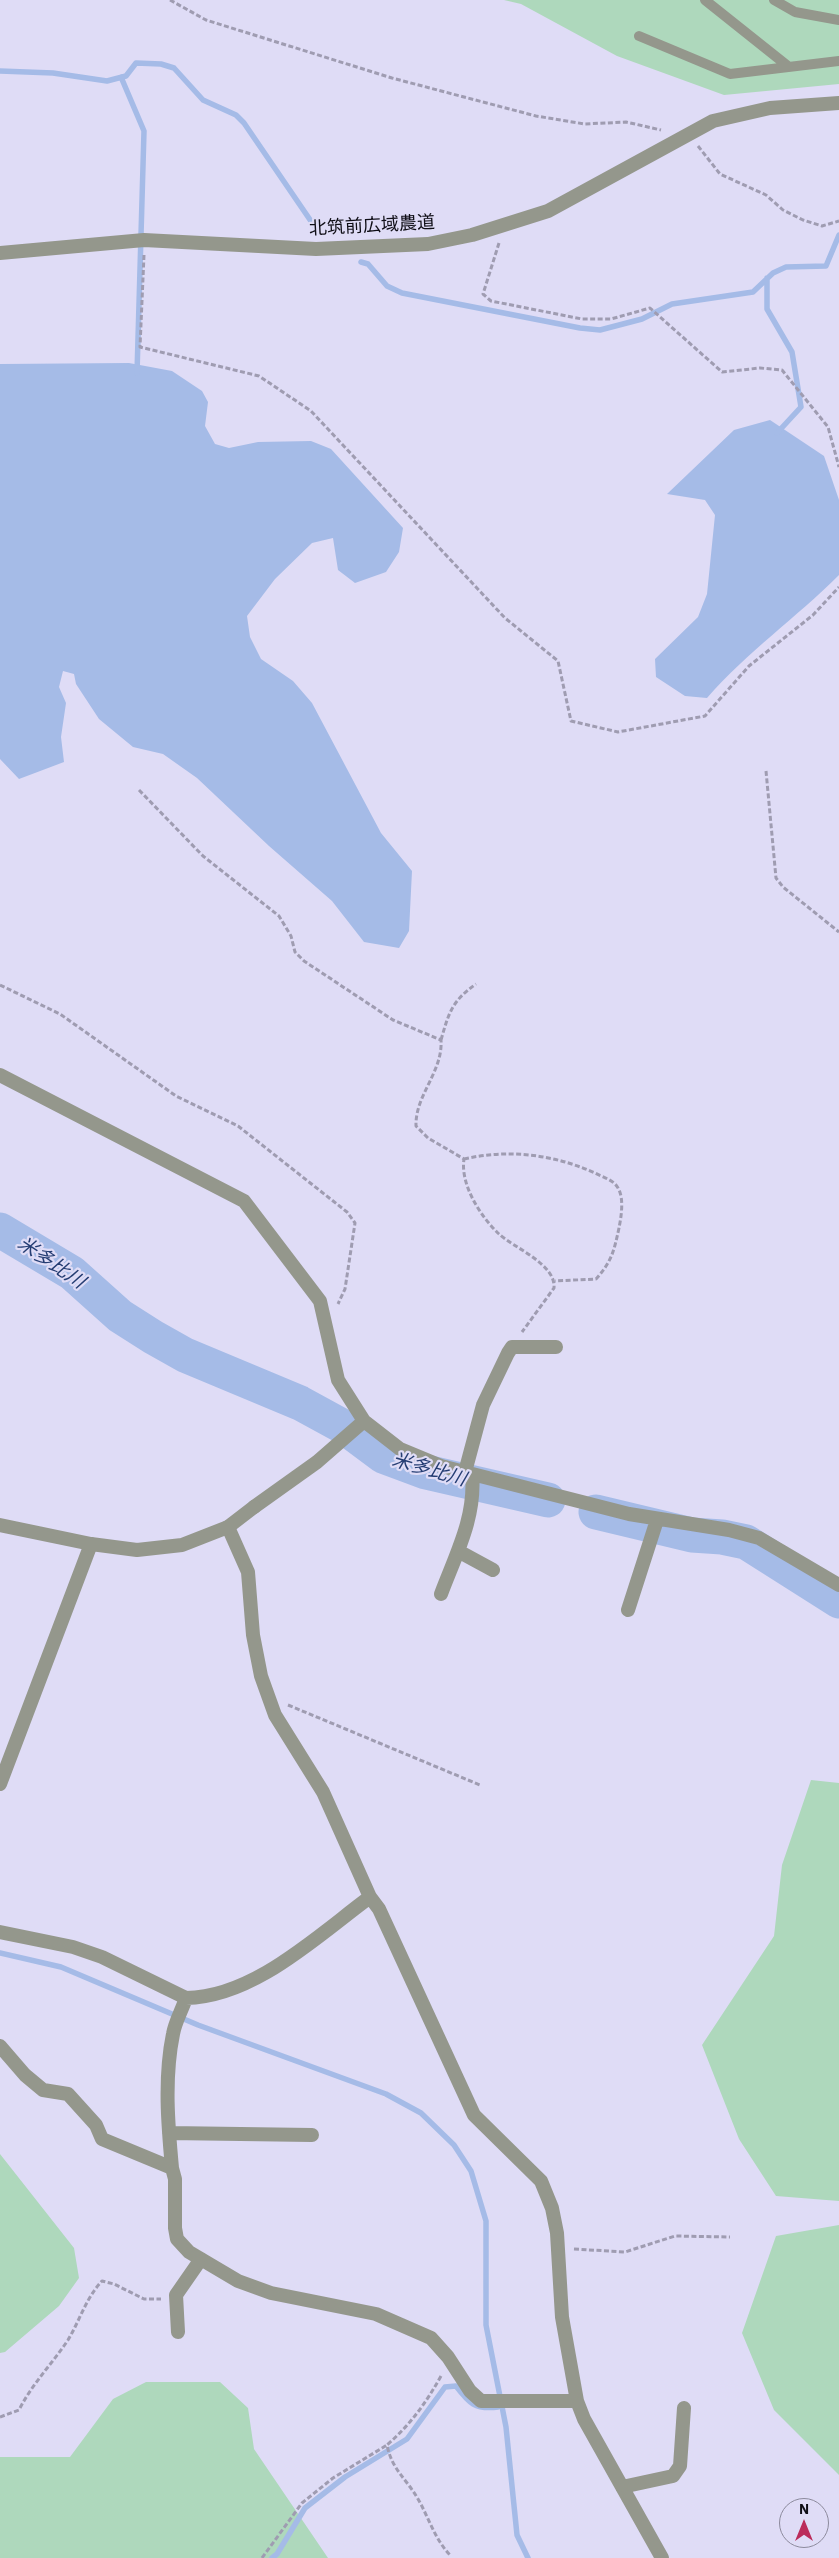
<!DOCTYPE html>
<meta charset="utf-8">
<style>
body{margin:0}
#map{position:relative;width:839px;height:2558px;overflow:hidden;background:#dfdcf6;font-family:"IBM Plex Sans",sans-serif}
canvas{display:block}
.north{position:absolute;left:779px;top:2498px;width:50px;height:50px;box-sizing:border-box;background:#dfdcf6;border:1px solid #8c8a9c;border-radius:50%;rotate:0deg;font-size:14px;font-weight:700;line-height:20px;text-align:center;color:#0f0e16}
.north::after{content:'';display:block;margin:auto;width:18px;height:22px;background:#bb2c5b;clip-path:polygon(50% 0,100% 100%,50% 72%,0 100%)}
</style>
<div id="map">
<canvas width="839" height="2558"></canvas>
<div class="north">N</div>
</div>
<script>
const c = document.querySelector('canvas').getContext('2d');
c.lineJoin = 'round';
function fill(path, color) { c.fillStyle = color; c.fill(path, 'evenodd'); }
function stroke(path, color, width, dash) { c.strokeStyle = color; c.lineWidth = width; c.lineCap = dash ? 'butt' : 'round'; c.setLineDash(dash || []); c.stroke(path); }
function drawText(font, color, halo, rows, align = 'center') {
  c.font = font + ' "IBM Plex Sans","Noto Sans JP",sans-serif'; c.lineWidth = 4.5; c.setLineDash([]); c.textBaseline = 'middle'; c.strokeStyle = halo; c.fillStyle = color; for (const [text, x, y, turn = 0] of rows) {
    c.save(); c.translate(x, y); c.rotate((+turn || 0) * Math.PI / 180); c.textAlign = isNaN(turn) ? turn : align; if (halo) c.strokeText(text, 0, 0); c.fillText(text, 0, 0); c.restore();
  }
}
fill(new Path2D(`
 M 504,0 L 839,0 L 839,84 L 724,95 L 617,56 L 521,4 Z
 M 811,1780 L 839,1783 L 839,2201 L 776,2196 L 739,2139 L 702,2045 L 774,1936 L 782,1865 Z
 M 0,2154 L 74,2248 L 79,2278 L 59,2306 L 5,2352 L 0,2353 Z
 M 839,2225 L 839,2475 L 774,2410 L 742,2333 L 776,2236 Z
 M 146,2382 L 220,2382 L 248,2408 L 254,2449 L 328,2558 L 0,2558 L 0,2457 L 70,2457 L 113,2399 Z`), '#aed8bc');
fill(new Path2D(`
 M 129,363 L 172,371 L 202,391 L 208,402 L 205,426 L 215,444 L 229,448 L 258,442 L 311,441 L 331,449 L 403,528 L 399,552 L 386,572 L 355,583 L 338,570 L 333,538 L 312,543 L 275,579 L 247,616 L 250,637 L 261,659 L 293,681 L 312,703 L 381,833 L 412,871 L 409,931 L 399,948 L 364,942 L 332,901 L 269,846 L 197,778 L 163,754 L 133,747 L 99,719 L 76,684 L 74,674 L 63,671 L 59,687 L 66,703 L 61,737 L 64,762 L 19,779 L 0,759 L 0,364 Z
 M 770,420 L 824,456 L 839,500 L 839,575 C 796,618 747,652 707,698 L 685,696 L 656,677 L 655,659 L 698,617 L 707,594 L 715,515 L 705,500 L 667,494 L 734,430 Z`), '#a5bbe7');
stroke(new Path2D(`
 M 0,71 L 53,73 L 107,81 L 126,76 L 136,63 L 161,64 L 174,68 L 203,100 L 236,115 L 244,123 L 317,230
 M 121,77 L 144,131 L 137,373
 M 361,262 L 368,264 L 387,286 L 402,293 L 580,328 L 600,330 L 642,319 L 672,304 L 753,292 L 773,273 L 786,267 L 826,266 L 839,235
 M 767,278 L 767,309 L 792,352 L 801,407 L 777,433
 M 0,1953 L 61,1967 L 198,2025 L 386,2094 L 421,2113 L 454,2145 L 471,2171 L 486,2221 L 486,2325 L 506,2427 L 517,2535 L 528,2558
 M 272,2558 L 277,2554 L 305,2508 L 345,2477 L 407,2439 L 445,2387 L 456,2386 C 469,2403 475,2410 498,2407`), '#a5bbe7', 5.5);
stroke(new Path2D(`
 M 0,1230 L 72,1273 L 120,1316 L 153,1337 L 185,1355 L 300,1403 L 344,1427 L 383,1456 L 426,1472 L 548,1500
 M 596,1512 L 692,1535 L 722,1537 L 746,1542 L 839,1601`), '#a5bbe7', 35);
stroke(new Path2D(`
 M 170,0 L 206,20 L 392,78 L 536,116 L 585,124 L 626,122 L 661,130
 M 698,146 L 720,174 L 766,195 L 783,210 L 803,220 L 822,226 L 839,221
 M 499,243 L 483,294 L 491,301 L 582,319 L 611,319 L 650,308 L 722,372 L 760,368 L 782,370 L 828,427 L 839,467
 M 144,255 L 140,347 L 259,376 L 311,411 L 505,618 L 558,661 L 571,721 L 618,732 L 705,716 L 749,666 L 813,615 L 839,587
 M 766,771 L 776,878 L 783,887 L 839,932
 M 139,790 L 203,856 L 279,916 L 291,936 L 295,952 L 304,961 L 393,1020 L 441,1040 C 443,1072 415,1095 416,1126 L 428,1138 L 464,1159 C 460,1185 481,1217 499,1234 C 514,1248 556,1264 554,1288 L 522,1332
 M 0,985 L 60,1014 L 176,1096 L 238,1126 L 347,1212 L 355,1223 L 345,1289 L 338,1304
 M 441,1040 C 449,1012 452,1001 476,984
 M 464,1159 C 508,1149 553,1154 595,1173 C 604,1178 615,1180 619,1190 C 624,1200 621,1218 619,1228 C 614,1251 612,1261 596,1279 L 555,1281
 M 288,1705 L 480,1785
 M 574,2249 L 625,2252 L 675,2236 L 730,2237
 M 441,2376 C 426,2403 410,2425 387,2445 C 392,2470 406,2478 418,2499 C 429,2518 435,2540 451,2556
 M 0,2417 L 19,2410 C 32,2384 52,2364 68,2340 C 80,2320 86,2298 102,2281 L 114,2284 L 144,2299 L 161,2299
 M 262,2558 L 302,2503 L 333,2478 L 387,2445`), '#9f9cb1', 3, [5, 2.5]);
stroke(new Path2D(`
 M 705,0 L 789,67
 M 774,0 L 795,12 L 839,20
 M 639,36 L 730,74 L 839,61`), '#94978c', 10);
stroke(new Path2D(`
 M 0,1075 L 244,1201 L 320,1301 L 338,1380 L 364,1421 L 400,1449 L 441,1466 L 629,1514 L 729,1530 L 759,1538 L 839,1585
 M 465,1472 L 483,1405 L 508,1353 L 512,1347 L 556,1347
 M 254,1507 L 317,1462 L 364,1421
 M 228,1527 L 248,1572 L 253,1635 L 261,1676 L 275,1715 L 323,1792 L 370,1897 L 379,1909 L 474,2115 L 541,2181 L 552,2208 L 557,2233 L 562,2317 L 577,2401 L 584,2419 L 662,2558
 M 458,1551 L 493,1570
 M 441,1594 C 456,1554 476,1517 472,1474
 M 628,1610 L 657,1520
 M 0,1784 L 91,1544
 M 0,1932 L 73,1947 L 102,1957 L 186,1998 C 254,1997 317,1936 370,1897
 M 0,2046 L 25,2075 L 43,2090 L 68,2094 L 96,2125 L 102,2139 L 172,2168 L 175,2179 L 175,2228 L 177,2239 L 189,2252 L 238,2281 L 271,2293 L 376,2314 L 431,2338 L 448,2357 L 470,2391 L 481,2401 L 577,2401
 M 169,2133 L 312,2135
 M 172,2168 C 168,2125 164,2078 173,2034 C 175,2022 182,2010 186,1998
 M 178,2332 L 176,2295 L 201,2259
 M 622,2487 L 673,2476 L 680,2466 L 684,2408`), '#94978c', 14);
stroke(new Path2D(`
 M 0,253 L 144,240 L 316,249 L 428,244 L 472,235 L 548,211 L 713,121 L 770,108 L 839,103
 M 0,1525 L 91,1544 L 137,1550 L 182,1545 L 228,1527 L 254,1507`), '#94978c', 14);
drawText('18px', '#0f0e16', '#dfdcf6', [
 ["北筑前広域農道",372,226,-3]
]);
drawText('italic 19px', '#253d73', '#dfdcf6', [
 ["米多比川",51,1263,34],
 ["米多比川",429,1470,16]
]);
</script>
